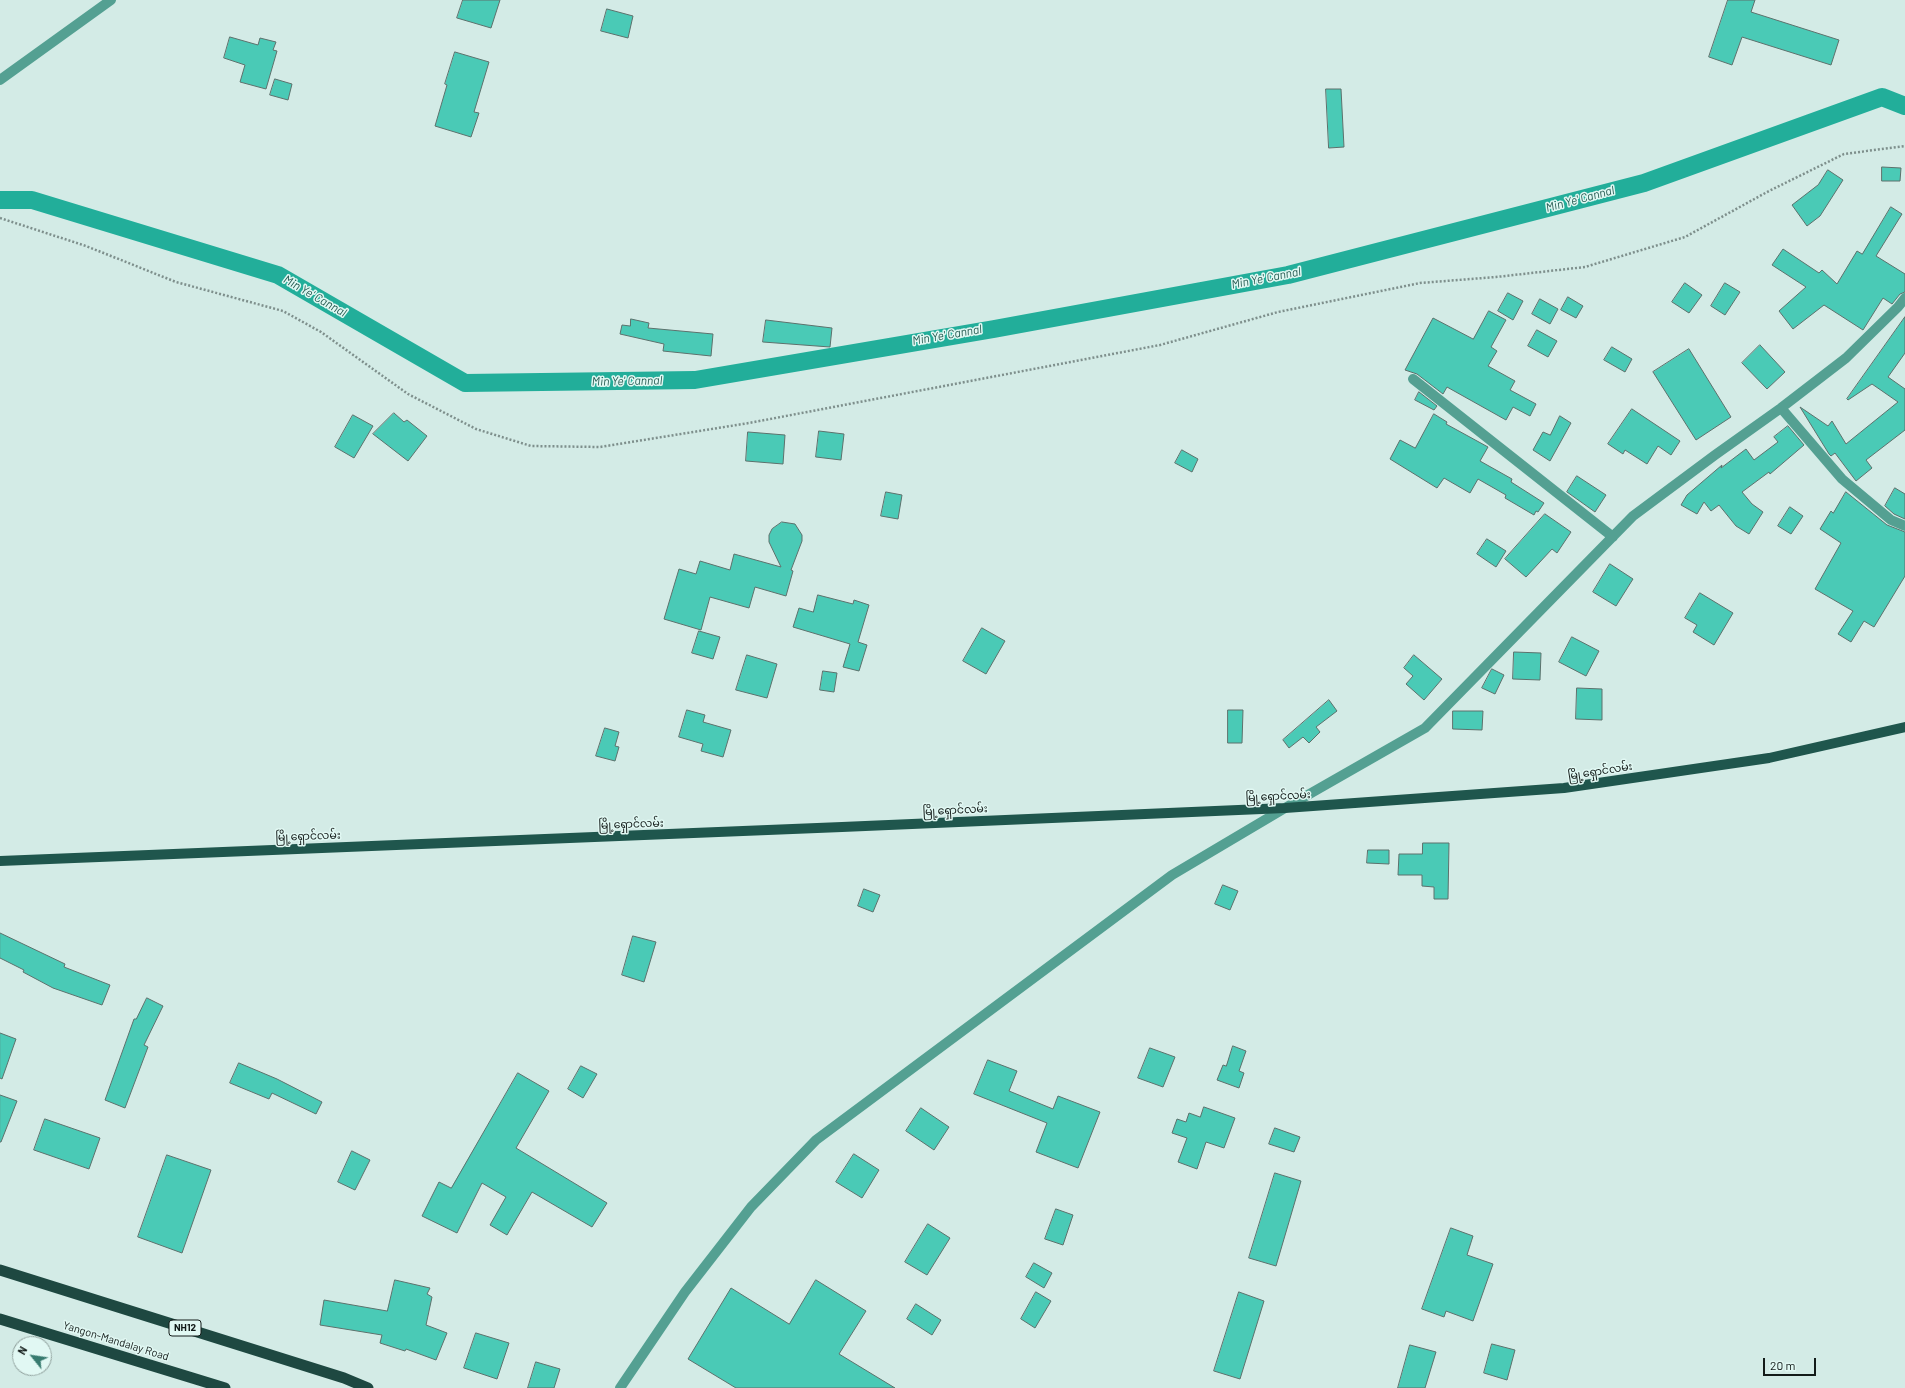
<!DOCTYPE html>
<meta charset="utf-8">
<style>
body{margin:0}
#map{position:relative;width:1905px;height:1388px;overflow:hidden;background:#d3ebe6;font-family:Barlow,sans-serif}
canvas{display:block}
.north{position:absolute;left:12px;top:1336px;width:40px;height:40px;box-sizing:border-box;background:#e1f8f3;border:1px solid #8fa09c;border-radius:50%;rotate:300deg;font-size:11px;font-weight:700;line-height:16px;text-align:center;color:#131b19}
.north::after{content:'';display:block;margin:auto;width:14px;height:18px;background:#377b6f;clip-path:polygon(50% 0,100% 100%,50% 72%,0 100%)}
.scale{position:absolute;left:1763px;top:1358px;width:53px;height:18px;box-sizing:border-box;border:2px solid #131b19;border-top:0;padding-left:5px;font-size:12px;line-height:14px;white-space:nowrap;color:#131b19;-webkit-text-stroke:3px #e1f8f3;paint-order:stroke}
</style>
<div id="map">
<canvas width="1905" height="1388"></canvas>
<div class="north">N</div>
<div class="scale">20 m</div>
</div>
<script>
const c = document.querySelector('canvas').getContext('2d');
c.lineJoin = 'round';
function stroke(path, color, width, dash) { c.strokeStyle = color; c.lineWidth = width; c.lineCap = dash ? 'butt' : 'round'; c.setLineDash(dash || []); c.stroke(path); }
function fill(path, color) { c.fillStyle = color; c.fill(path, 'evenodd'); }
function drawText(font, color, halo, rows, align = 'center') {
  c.font = font + ' Barlow,"Noto Sans Myanmar",sans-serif'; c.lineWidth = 3; c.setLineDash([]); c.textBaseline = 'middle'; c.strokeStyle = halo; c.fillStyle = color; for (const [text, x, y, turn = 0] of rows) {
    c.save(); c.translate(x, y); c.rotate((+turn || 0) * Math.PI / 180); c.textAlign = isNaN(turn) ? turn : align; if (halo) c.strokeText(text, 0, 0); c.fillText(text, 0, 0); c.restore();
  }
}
stroke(new Path2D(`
 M 0,200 L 32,200 L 278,275 L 465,383 L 695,380 L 994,329 L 1288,275 L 1644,183 L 1882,97 L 1905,106`), '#22ae9a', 18);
const building = new Path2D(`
 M 463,0 L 500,0 L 491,28 L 457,18 Z
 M 1728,0 L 1755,0 L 1751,12 L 1839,40 L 1831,65 L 1742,37 L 1732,65 L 1709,57 Z
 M 607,9 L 633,16 L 628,38 L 601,31 Z
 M 230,37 L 258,45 L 260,38 L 276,42 L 273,50 L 277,51 L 266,89 L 240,82 L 245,65 L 224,58 Z
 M 455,52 L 489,62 L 474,112 L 479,113 L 471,137 L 435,126 L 447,85 L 445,84 Z
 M 275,79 L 292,84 L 288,100 L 270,95 Z
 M 1326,89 L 1341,89 L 1344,147 L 1329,148 Z
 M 1882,167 L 1901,168 L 1900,181 L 1882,181 Z
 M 1828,170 L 1843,180 L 1820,216 L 1807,226 L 1792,205 L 1818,185 Z
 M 1891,207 L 1902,214 L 1876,256 L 1905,274 L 1905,292 L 1900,294 L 1892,304 L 1883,298 L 1863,330 L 1824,305 L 1793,329 L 1779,311 L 1806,287 L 1772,265 L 1783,249 L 1819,273 L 1822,270 L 1837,284 L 1857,251 L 1862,254 Z
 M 1685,283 L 1702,295 L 1689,313 L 1672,302 Z
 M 1725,283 L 1740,292 L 1725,315 L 1711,306 Z
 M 1508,293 L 1523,301 L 1513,320 L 1498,311 Z
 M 1568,297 L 1583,306 L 1576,318 L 1561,310 Z
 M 1540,299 L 1558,309 L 1550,324 L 1532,314 Z
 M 1489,311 L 1506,320 L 1491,347 L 1497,351 L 1488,366 L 1515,381 L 1510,390 L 1536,404 L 1530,416 L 1513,407 L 1506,420 L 1447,387 L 1443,394 L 1417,374 L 1405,370 L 1433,318 L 1473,339 Z
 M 1905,317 L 1905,353 L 1888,377 L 1905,389 L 1905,430 L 1866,460 L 1872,468 L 1856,481 L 1835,453 L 1831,456 L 1829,454 L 1800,407 L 1828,426 L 1832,421 L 1846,444 L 1898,402 L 1872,384 L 1848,400 L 1847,399 Z
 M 631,319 L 649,323 L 648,328 L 713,334 L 711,356 L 663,351 L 664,344 L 620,334 L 622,325 L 630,326 Z
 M 766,320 L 832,328 L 830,347 L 763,342 Z
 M 1537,330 L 1557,341 L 1548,357 L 1528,346 Z
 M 1760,345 L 1785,372 L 1767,389 L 1742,363 Z
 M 1612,347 L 1632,359 L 1625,372 L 1604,360 Z
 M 1689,349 L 1731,417 L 1696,440 L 1653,372 Z
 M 1419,392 L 1437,406 L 1434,410 L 1415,400 Z
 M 1632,409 L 1680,441 L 1671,455 L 1658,446 L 1647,464 L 1625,450 L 1623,454 L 1608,444 Z
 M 394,413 L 404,422 L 407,420 L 427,436 L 408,461 L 373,434 Z
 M 1434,414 L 1447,422 L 1446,424 L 1488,447 L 1480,461 L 1512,479 L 1511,482 L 1544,503 L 1538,512 L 1536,511 L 1534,515 L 1505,498 L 1506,495 L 1478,479 L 1470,493 L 1444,478 L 1437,488 L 1390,459 L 1400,440 L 1415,448 Z
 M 353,415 L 373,426 L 354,458 L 335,447 Z
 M 1560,416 L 1571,423 L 1550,461 L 1533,450 L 1543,432 L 1550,435 Z
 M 1788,426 L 1804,445 L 1770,474 L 1769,472 L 1742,492 L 1752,504 L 1763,512 L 1749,534 L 1736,526 L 1719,505 L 1711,511 L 1704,502 L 1697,514 L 1681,505 L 1687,495 L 1722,465 L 1721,468 L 1746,449 L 1754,460 L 1778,442 L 1774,437 Z
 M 819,431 L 844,434 L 841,460 L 816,457 Z
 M 748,432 L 785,435 L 783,464 L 746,461 Z
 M 1182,450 L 1198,459 L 1192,472 L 1175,463 Z
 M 1577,476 L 1606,495 L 1595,512 L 1567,492 Z
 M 1895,488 L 1905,494 L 1905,519 L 1894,514 L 1885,506 Z
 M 886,492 L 902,495 L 898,519 L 881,516 Z
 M 1846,492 L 1887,525 L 1905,532 L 1905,576 L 1874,627 L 1864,621 L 1851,642 L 1838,634 L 1853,611 L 1815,589 L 1841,543 L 1820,529 L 1831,511 L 1833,513 Z
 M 1790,507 L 1803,516 L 1791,534 L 1778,526 Z
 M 1545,514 L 1571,532 L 1557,553 L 1552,549 L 1526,577 L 1505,559 Z
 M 782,522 L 795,524 L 802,535 L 802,541 L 791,570 L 793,571 L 786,596 L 755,587 L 749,608 L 710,597 L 701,630 L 664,619 L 679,569 L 696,574 L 700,561 L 730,570 L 734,554 L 781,567 L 769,542 L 769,535 L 772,529 Z
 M 1487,539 L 1506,551 L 1496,567 L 1477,554 Z
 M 1610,564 L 1633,579 L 1616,606 L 1593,592 Z
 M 1700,593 L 1733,613 L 1714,645 L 1693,632 L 1697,625 L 1685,618 Z
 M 818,595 L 853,604 L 854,600 L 869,605 L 858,642 L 867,645 L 859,671 L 843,667 L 850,644 L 793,627 L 799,608 L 813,612 Z
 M 982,628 L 1005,641 L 986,674 L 963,661 Z
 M 699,631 L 720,637 L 713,659 L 692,653 Z
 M 1572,637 L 1599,651 L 1586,676 L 1559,662 Z
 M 1514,652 L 1541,653 L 1540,680 L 1513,679 Z
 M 747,655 L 777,664 L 767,698 L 736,690 Z
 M 1414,655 L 1442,679 L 1424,700 L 1406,684 L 1413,676 L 1404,668 Z
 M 1492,669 L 1504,675 L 1495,694 L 1482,688 Z
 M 823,671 L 837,673 L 834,692 L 820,690 Z
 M 1577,688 L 1602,689 L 1602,720 L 1576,719 Z
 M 1329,700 L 1337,711 L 1316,727 L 1320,732 L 1309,743 L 1303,737 L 1289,748 L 1283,740 Z
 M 687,710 L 705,715 L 703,722 L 731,730 L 723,757 L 701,751 L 703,744 L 679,737 Z
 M 1228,710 L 1243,710 L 1242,743 L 1228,743 Z
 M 1453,711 L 1483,711 L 1482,730 L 1453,729 Z
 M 605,728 L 619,732 L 615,746 L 619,747 L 615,761 L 596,756 Z
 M 1423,843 L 1449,843 L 1448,899 L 1434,899 L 1434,887 L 1422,886 L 1422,875 L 1398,875 L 1399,854 L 1422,854 Z
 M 1368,850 L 1389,850 L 1389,864 L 1367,863 Z
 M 1223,885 L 1238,891 L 1230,910 L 1215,904 Z
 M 864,889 L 880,895 L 873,912 L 858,906 Z
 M 0,933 L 65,964 L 64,967 L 110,985 L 102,1005 L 53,988 L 23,972 L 24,970 L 0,958 Z
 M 633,936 L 656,942 L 644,982 L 622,975 Z
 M 147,998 L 163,1006 L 144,1045 L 148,1047 L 125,1108 L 105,1100 L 134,1019 L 136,1019 Z
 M 0,1033 L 16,1039 L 2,1079 L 0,1078 Z
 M 1233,1046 L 1246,1051 L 1239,1071 L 1244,1073 L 1239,1088 L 1217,1080 L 1223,1065 L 1226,1066 Z
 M 1150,1048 L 1175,1057 L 1163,1087 L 1138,1078 Z
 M 988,1060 L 1017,1071 L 1009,1091 L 1053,1109 L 1058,1096 L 1100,1112 L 1078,1168 L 1036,1152 L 1047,1123 L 974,1094 Z
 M 239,1063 L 277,1079 L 322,1102 L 316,1114 L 272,1093 L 269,1099 L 230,1083 Z
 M 581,1066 L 597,1074 L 583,1098 L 568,1089 Z
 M 518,1073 L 549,1091 L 516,1148 L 607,1203 L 592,1227 L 532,1192 L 507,1235 L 490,1225 L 506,1197 L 482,1183 L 457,1233 L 422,1216 L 439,1182 L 451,1188 Z
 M 0,1095 L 17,1101 L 1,1142 L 0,1142 Z
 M 1204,1107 L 1235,1118 L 1224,1148 L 1206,1142 L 1197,1169 L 1178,1162 L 1187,1138 L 1172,1133 L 1177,1119 L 1186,1122 L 1189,1113 L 1200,1117 Z
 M 921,1108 L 949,1127 L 934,1150 L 906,1131 Z
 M 45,1119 L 100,1138 L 89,1169 L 34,1150 Z
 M 1275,1128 L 1300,1137 L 1294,1152 L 1269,1144 Z
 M 352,1151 L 370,1160 L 355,1190 L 338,1182 Z
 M 854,1154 L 879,1170 L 862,1198 L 836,1182 Z
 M 167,1155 L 211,1170 L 182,1253 L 138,1237 Z
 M 1275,1173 L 1301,1181 L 1276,1266 L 1249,1258 Z
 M 1056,1209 L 1073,1215 L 1063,1245 L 1045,1239 Z
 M 928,1224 L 950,1238 L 927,1275 L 905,1262 Z
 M 1451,1228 L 1473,1236 L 1467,1255 L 1493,1264 L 1473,1321 L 1446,1311 L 1444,1317 L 1422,1309 Z
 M 1034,1263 L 1052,1273 L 1044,1288 L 1026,1277 Z
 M 395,1280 L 430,1288 L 427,1294 L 432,1297 L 426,1325 L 447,1333 L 436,1360 L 406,1349 L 405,1351 L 380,1343 L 382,1335 L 320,1325 L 324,1300 L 387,1311 Z
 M 816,1280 L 866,1311 L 839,1354 L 895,1388 L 736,1388 L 688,1359 L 731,1288 L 789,1324 Z
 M 1036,1292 L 1051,1301 L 1035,1328 L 1021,1319 Z
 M 1239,1292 L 1264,1301 L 1240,1379 L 1214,1371 Z
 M 916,1304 L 941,1320 L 932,1335 L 907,1319 Z
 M 476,1333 L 509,1343 L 497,1379 L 464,1368 Z
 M 1492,1344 L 1515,1350 L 1507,1380 L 1484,1373 Z
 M 1410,1345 L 1436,1352 L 1425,1388 L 1398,1388 Z
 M 536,1362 L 560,1369 L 554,1388 L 528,1388 Z`);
fill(building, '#4acab6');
stroke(building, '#5c716c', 1);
stroke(new Path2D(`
 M 0,218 L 86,246 L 176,282 L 283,311 L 321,332 L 408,394 L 476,429 L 531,446 L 600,447 L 749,423 L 1160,345 L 1278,312 L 1420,283 L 1496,277 L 1585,267 L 1685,237 L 1769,191 L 1844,154 L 1905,146`), '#7e8f8c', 2.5, [2, 2]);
stroke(new Path2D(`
 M 0,80 L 111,0
 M 1413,379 L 1613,537
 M 1781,408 L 1842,479 L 1891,520 L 1905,526
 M 620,1388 L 685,1292 L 751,1207 L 816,1140 L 1172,875 L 1285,808 L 1425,728 L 1633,516 L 1715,455 L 1781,408 L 1846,358 L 1898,307 L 1905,298`), '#54a092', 10);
stroke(new Path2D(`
 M 0,861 L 842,827 L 1285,808 L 1564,788 L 1769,758 L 1905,727`), '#1f564d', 10);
stroke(new Path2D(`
 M 0,1270 L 344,1378 L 368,1388
 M 0,1319 L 225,1388`), '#1e4841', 11);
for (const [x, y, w] of [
 [185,1328,32]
]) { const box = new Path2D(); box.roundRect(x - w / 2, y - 8, w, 16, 3); c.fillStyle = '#e1f8f3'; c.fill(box); stroke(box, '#131b19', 1); }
drawText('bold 10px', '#131b19', null, [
 ["NH12",185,1328]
]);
drawText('11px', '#131b19', '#e1f8f3', [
 ["မြို့ရှောင်လမ်း",1600,771,-9],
 ["မြို့ရှောင်လမ်း",1278,796,-3],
 ["မြို့ရှောင်လမ်း",955,810,-3],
 ["မြို့ရှောင်လမ်း",631,824,-2],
 ["မြို့ရှောင်လမ်း",308,836,-2],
 ["Yangon-Mandalay Road",116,1341,17]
]);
drawText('italic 12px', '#265b52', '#e1f8f3', [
 ["Min Ye' Cannal",1580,199,-15],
 ["Min Ye' Cannal",1266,278,-11],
 ["Min Ye' Cannal",315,296,30],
 ["Min Ye' Cannal",947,335,-10],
 ["Min Ye' Cannal",627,381,-1]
]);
</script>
